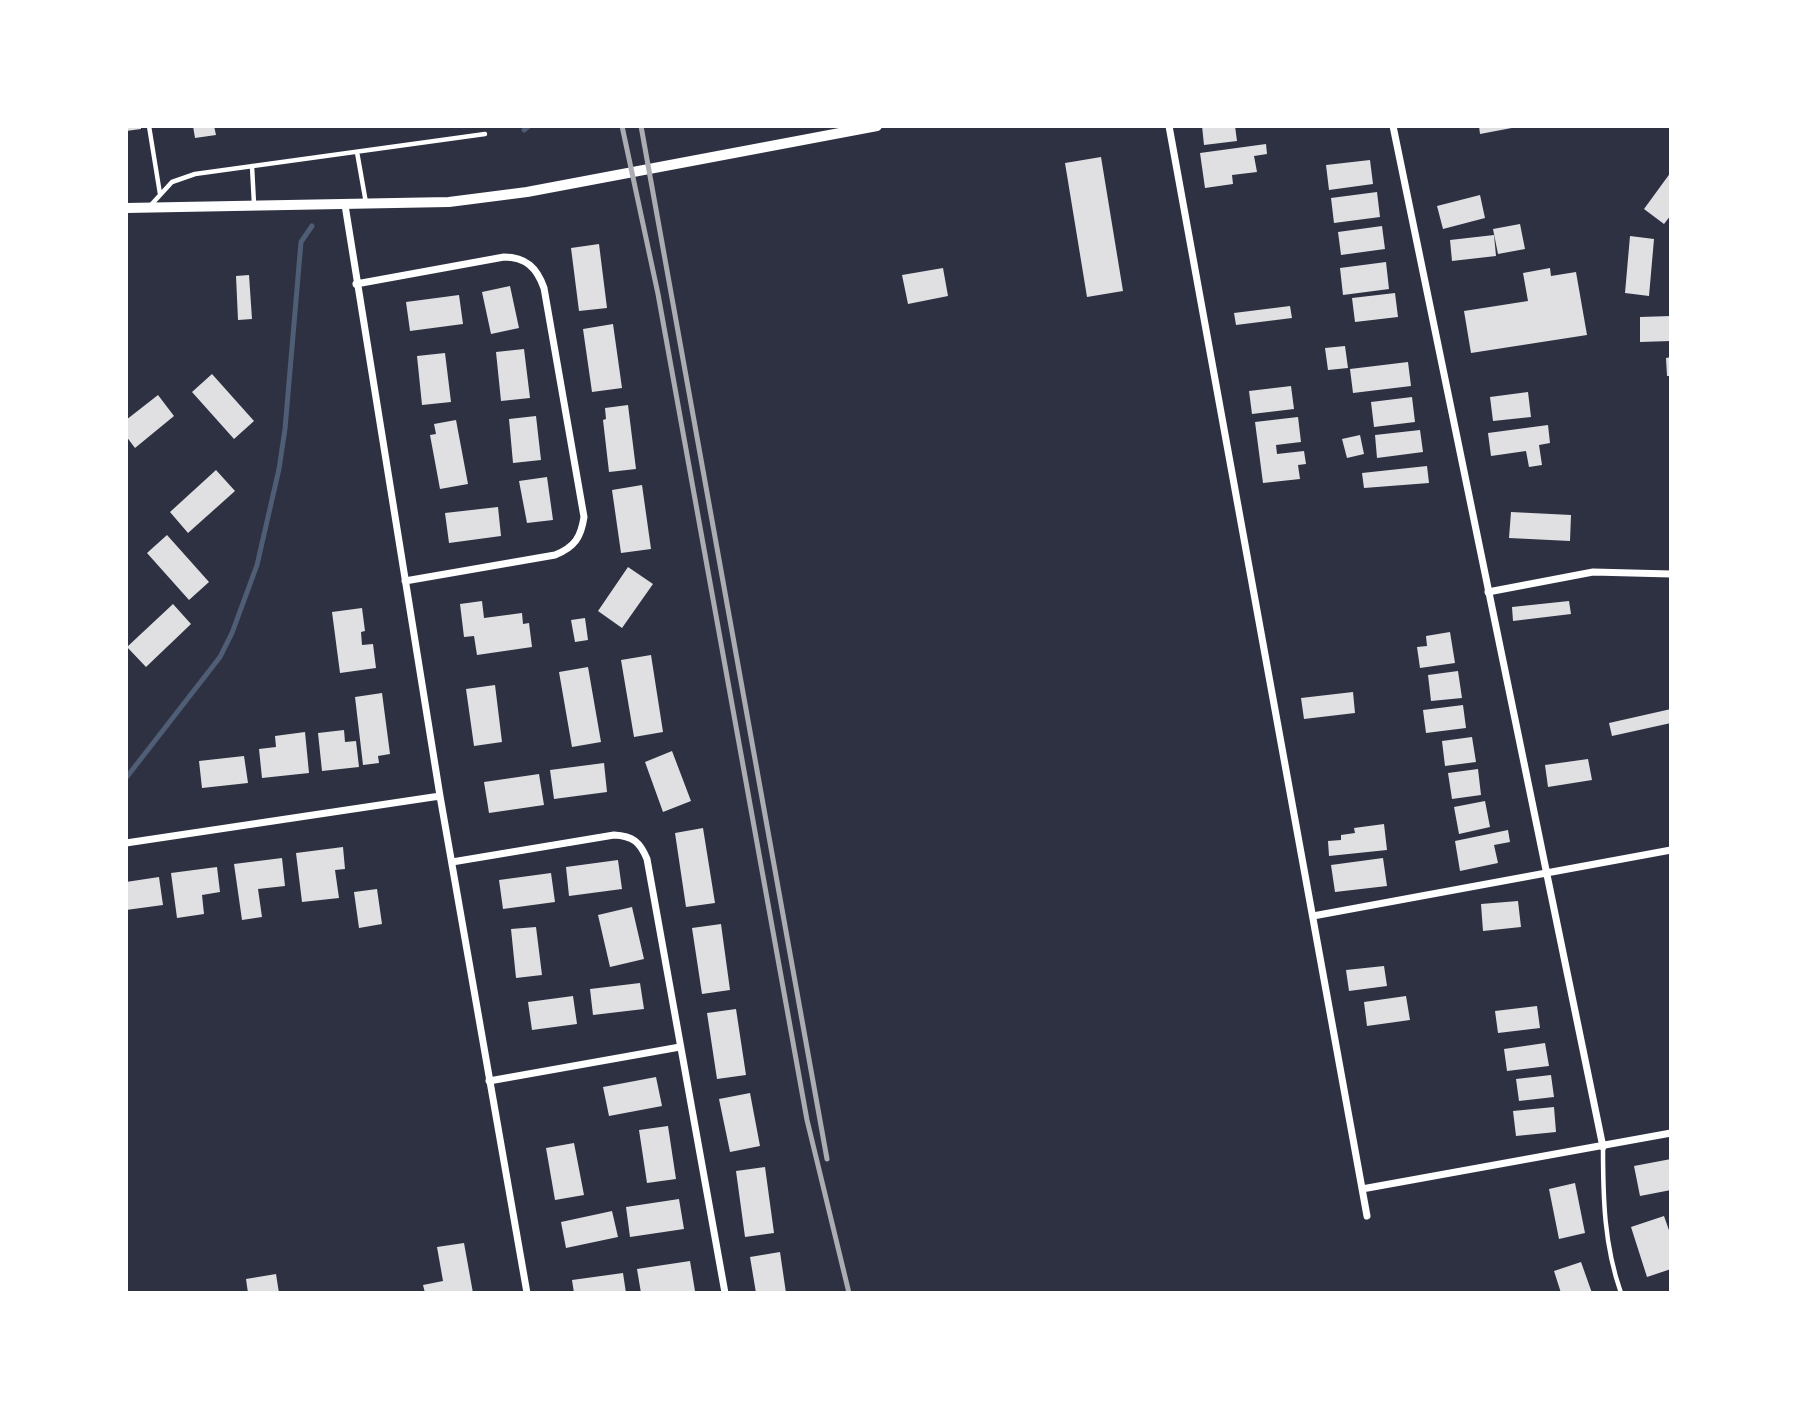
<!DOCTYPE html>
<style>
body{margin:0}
#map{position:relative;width:1797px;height:1419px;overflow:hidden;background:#2d3142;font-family:Rubik,sans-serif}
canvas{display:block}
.frame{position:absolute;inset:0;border:128px solid #fff;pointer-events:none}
</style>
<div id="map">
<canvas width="1797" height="1419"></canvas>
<div class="frame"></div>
</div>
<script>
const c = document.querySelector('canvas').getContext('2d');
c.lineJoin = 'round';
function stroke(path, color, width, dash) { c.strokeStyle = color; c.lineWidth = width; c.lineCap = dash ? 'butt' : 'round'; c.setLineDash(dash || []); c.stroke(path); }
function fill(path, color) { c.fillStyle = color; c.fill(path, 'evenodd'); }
stroke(new Path2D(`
 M 524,130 L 529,126
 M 126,778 L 220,657 L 232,633 L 257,565 L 279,469 L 285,429 L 301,242 L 312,226`), '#4f5d75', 5);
fill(new Path2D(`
 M 126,126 L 141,126 L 141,129 L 126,131 Z
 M 193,126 L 214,126 L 216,135 L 195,138 Z
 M 1202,126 L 1235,126 L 1237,141 L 1204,145 Z
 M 1479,126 L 1517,126 L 1517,127 L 1480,134 Z
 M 1266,144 L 1267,154 L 1254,156 L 1257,172 L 1232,175 L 1233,184 L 1205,188 L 1200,153 Z
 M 1101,157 L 1123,291 L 1087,297 L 1065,163 Z
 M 1370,160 L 1373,184 L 1329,190 L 1326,165 Z
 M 1671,172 L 1671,215 L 1664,224 L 1644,209 Z
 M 1377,192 L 1380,217 L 1334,223 L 1331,198 Z
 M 1480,195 L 1485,218 L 1443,229 L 1437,206 Z
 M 1520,224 L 1525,249 L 1498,254 L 1493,229 Z
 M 1382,226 L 1385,249 L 1341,255 L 1338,232 Z
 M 1494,235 L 1496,256 L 1452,261 L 1450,240 Z
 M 1630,236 L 1654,239 L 1649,296 L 1625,293 Z
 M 599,244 L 607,308 L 579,311 L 571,248 Z
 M 1386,262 L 1389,289 L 1343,295 L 1340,268 Z
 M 943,268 L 948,296 L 908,304 L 902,275 Z
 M 1550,268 L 1551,276 L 1576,272 L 1587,335 L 1471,353 L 1464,311 L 1528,301 L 1523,273 Z
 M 249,275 L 252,319 L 238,320 L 236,276 Z
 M 510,286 L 519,328 L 491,334 L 482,292 Z
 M 1395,293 L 1398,317 L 1355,322 L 1352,298 Z
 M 459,295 L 463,324 L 410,331 L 406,302 Z
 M 1290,306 L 1292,318 L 1236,325 L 1234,313 Z
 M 1671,316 L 1671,341 L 1640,342 L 1640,317 Z
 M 613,324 L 622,388 L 592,392 L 583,329 Z
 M 1345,346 L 1348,368 L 1328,370 L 1325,348 Z
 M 524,349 L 530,398 L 501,401 L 496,352 Z
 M 445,353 L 451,402 L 422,405 L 417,356 Z
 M 1671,357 L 1671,376 L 1667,376 L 1666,358 Z
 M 1408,362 L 1411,386 L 1353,393 L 1350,369 Z
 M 212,374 L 254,421 L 234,439 L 192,392 Z
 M 1291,386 L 1294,409 L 1252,414 L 1249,391 Z
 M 1528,392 L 1531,417 L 1493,421 L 1490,397 Z
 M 158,395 L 174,416 L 135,448 L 126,436 L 126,420 Z
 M 1412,397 L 1415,422 L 1374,427 L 1371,402 Z
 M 628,405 L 636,469 L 609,472 L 603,420 L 606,419 L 605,408 Z
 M 536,416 L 541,460 L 513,463 L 509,419 Z
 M 1298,417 L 1301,442 L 1276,445 L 1277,454 L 1304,451 L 1306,464 L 1298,465 L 1300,479 L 1263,483 L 1255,422 Z
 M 456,420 L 468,484 L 440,489 L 430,435 L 436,434 L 434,424 Z
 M 1548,425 L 1550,443 L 1539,445 L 1542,465 L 1529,467 L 1526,451 L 1491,456 L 1488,433 Z
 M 1420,430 L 1423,452 L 1377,458 L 1375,435 Z
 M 1360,435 L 1364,454 L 1347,458 L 1342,439 Z
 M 1427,466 L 1429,483 L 1364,488 L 1362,473 Z
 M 216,470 L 235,491 L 188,533 L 170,512 Z
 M 547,477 L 553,520 L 527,523 L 519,481 Z
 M 642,485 L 651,549 L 621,553 L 612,490 Z
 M 498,507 L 501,536 L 449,543 L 445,513 Z
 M 1511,512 L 1571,515 L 1570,541 L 1509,538 Z
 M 167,535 L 209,582 L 189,600 L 147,553 Z
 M 628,567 L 653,584 L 622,628 L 598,611 Z
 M 482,601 L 484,618 L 522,613 L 523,624 L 529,623 L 532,647 L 477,655 L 474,636 L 464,637 L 460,604 Z
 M 1569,601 L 1571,614 L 1513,621 L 1512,607 Z
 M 173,604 L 191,624 L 146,667 L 127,647 Z
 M 362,608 L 365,631 L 361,632 L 362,645 L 373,644 L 376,668 L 340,673 L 332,612 Z
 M 585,618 L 588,640 L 575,642 L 571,620 Z
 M 1450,632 L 1455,663 L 1420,668 L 1417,647 L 1427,646 L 1426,636 Z
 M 651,655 L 663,732 L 634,737 L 621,660 Z
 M 588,667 L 601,742 L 572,747 L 559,672 Z
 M 1458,671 L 1462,698 L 1431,701 L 1428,675 Z
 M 495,685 L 502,742 L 474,746 L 466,689 Z
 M 1353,692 L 1355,713 L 1304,719 L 1301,698 Z
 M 382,693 L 390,754 L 378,756 L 379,763 L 363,765 L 355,697 Z
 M 1463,705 L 1466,728 L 1426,733 L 1423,710 Z
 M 1671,709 L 1671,723 L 1612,736 L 1609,723 Z
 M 344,730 L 345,742 L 356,741 L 359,767 L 322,771 L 318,733 Z
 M 305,732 L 309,773 L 262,778 L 259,749 L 276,747 L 275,736 Z
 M 1472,737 L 1476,762 L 1445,766 L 1442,741 Z
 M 672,751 L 691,801 L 663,812 L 645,762 Z
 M 244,756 L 248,783 L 202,788 L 199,761 Z
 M 1588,759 L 1592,780 L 1548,787 L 1545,765 Z
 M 604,763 L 607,792 L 554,799 L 550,770 Z
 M 1478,769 L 1481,795 L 1452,799 L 1448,773 Z
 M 539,774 L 544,805 L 489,813 L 484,782 Z
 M 1485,801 L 1490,827 L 1459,834 L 1454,807 Z
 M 1384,824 L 1387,850 L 1329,856 L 1328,841 L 1341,840 L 1341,835 L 1355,833 L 1354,828 Z
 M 703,828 L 715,903 L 686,907 L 675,833 Z
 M 1508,830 L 1510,842 L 1494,845 L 1498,863 L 1460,871 L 1455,841 Z
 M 343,847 L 345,869 L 335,870 L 339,898 L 302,902 L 296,853 Z
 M 282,858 L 285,886 L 258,889 L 262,917 L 242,920 L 234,864 Z
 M 1383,858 L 1387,886 L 1335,892 L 1331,865 Z
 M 618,860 L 622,889 L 569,896 L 566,867 Z
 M 217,867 L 220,892 L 202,895 L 204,914 L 177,918 L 171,873 Z
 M 551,873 L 555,902 L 503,909 L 499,880 Z
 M 159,877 L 163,905 L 126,910 L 126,882 Z
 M 377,889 L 382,924 L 359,928 L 354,892 Z
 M 1518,901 L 1521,927 L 1483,931 L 1481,904 Z
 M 632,907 L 644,959 L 610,967 L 598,915 Z
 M 721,924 L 730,990 L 702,994 L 692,928 Z
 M 536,927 L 542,975 L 516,978 L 511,929 Z
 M 1384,966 L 1387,986 L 1349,991 L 1346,970 Z
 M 640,983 L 644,1009 L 593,1015 L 590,989 Z
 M 573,996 L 577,1024 L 532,1030 L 528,1002 Z
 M 1406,996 L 1410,1020 L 1367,1026 L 1364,1002 Z
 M 1537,1006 L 1540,1028 L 1498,1033 L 1495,1011 Z
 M 736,1009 L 746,1075 L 717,1079 L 707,1013 Z
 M 1545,1043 L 1549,1066 L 1507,1071 L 1504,1049 Z
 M 1551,1075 L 1554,1097 L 1519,1101 L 1516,1079 Z
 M 656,1077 L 662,1106 L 609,1116 L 603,1087 Z
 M 750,1093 L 760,1146 L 730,1152 L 719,1099 Z
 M 1554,1107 L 1556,1132 L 1516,1136 L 1513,1111 Z
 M 668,1126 L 676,1179 L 647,1183 L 639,1130 Z
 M 574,1143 L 584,1195 L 555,1200 L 546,1148 Z
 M 1671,1159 L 1671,1190 L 1640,1196 L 1634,1166 Z
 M 765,1167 L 774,1233 L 745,1237 L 736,1171 Z
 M 1575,1183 L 1585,1233 L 1559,1239 L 1549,1189 Z
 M 679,1199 L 684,1229 L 630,1237 L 626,1207 Z
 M 612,1211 L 618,1237 L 566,1248 L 561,1222 Z
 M 1664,1216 L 1671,1236 L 1671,1269 L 1647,1277 L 1631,1227 Z
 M 464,1243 L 473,1293 L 425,1293 L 423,1285 L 443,1281 L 437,1247 Z
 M 780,1252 L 786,1293 L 756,1293 L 750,1257 Z
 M 690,1261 L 695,1291 L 641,1293 L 637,1269 Z
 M 1581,1262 L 1592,1293 L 1561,1293 L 1554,1271 Z
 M 623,1273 L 626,1293 L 574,1293 L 572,1280 Z
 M 276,1274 L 279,1293 L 248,1293 L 246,1279 Z`), '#e0e0e3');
stroke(new Path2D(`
 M 149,126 L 160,194
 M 357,152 L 366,203
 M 252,166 L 254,204
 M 150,206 L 172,182 L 195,174 L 485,134
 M 1603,1147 C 1603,1198 1604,1245 1621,1293`), '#fff', 4.5);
stroke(new Path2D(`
 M 1169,126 L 1367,1216
 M 1393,126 L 1603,1147
 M 345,205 L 440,796 L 527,1293
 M 356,284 L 504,257 C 526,257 537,268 544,288 L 584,517 C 581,537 575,547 555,555 L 405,581
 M 1488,592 L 1593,572 L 1671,574
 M 126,843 L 440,796
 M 452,862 L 614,835 C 633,836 640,842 647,859 L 725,1293
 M 1313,916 L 1671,850
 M 489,1081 L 680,1047
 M 1362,1189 L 1671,1133`), '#fff', 7);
stroke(new Path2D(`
 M 126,208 L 449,202 L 527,192 L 877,126`), '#fff', 10);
stroke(new Path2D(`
 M 622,126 L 658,294 L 807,1120 L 849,1293
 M 641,126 L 827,1159`), '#abadb3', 5);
</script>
